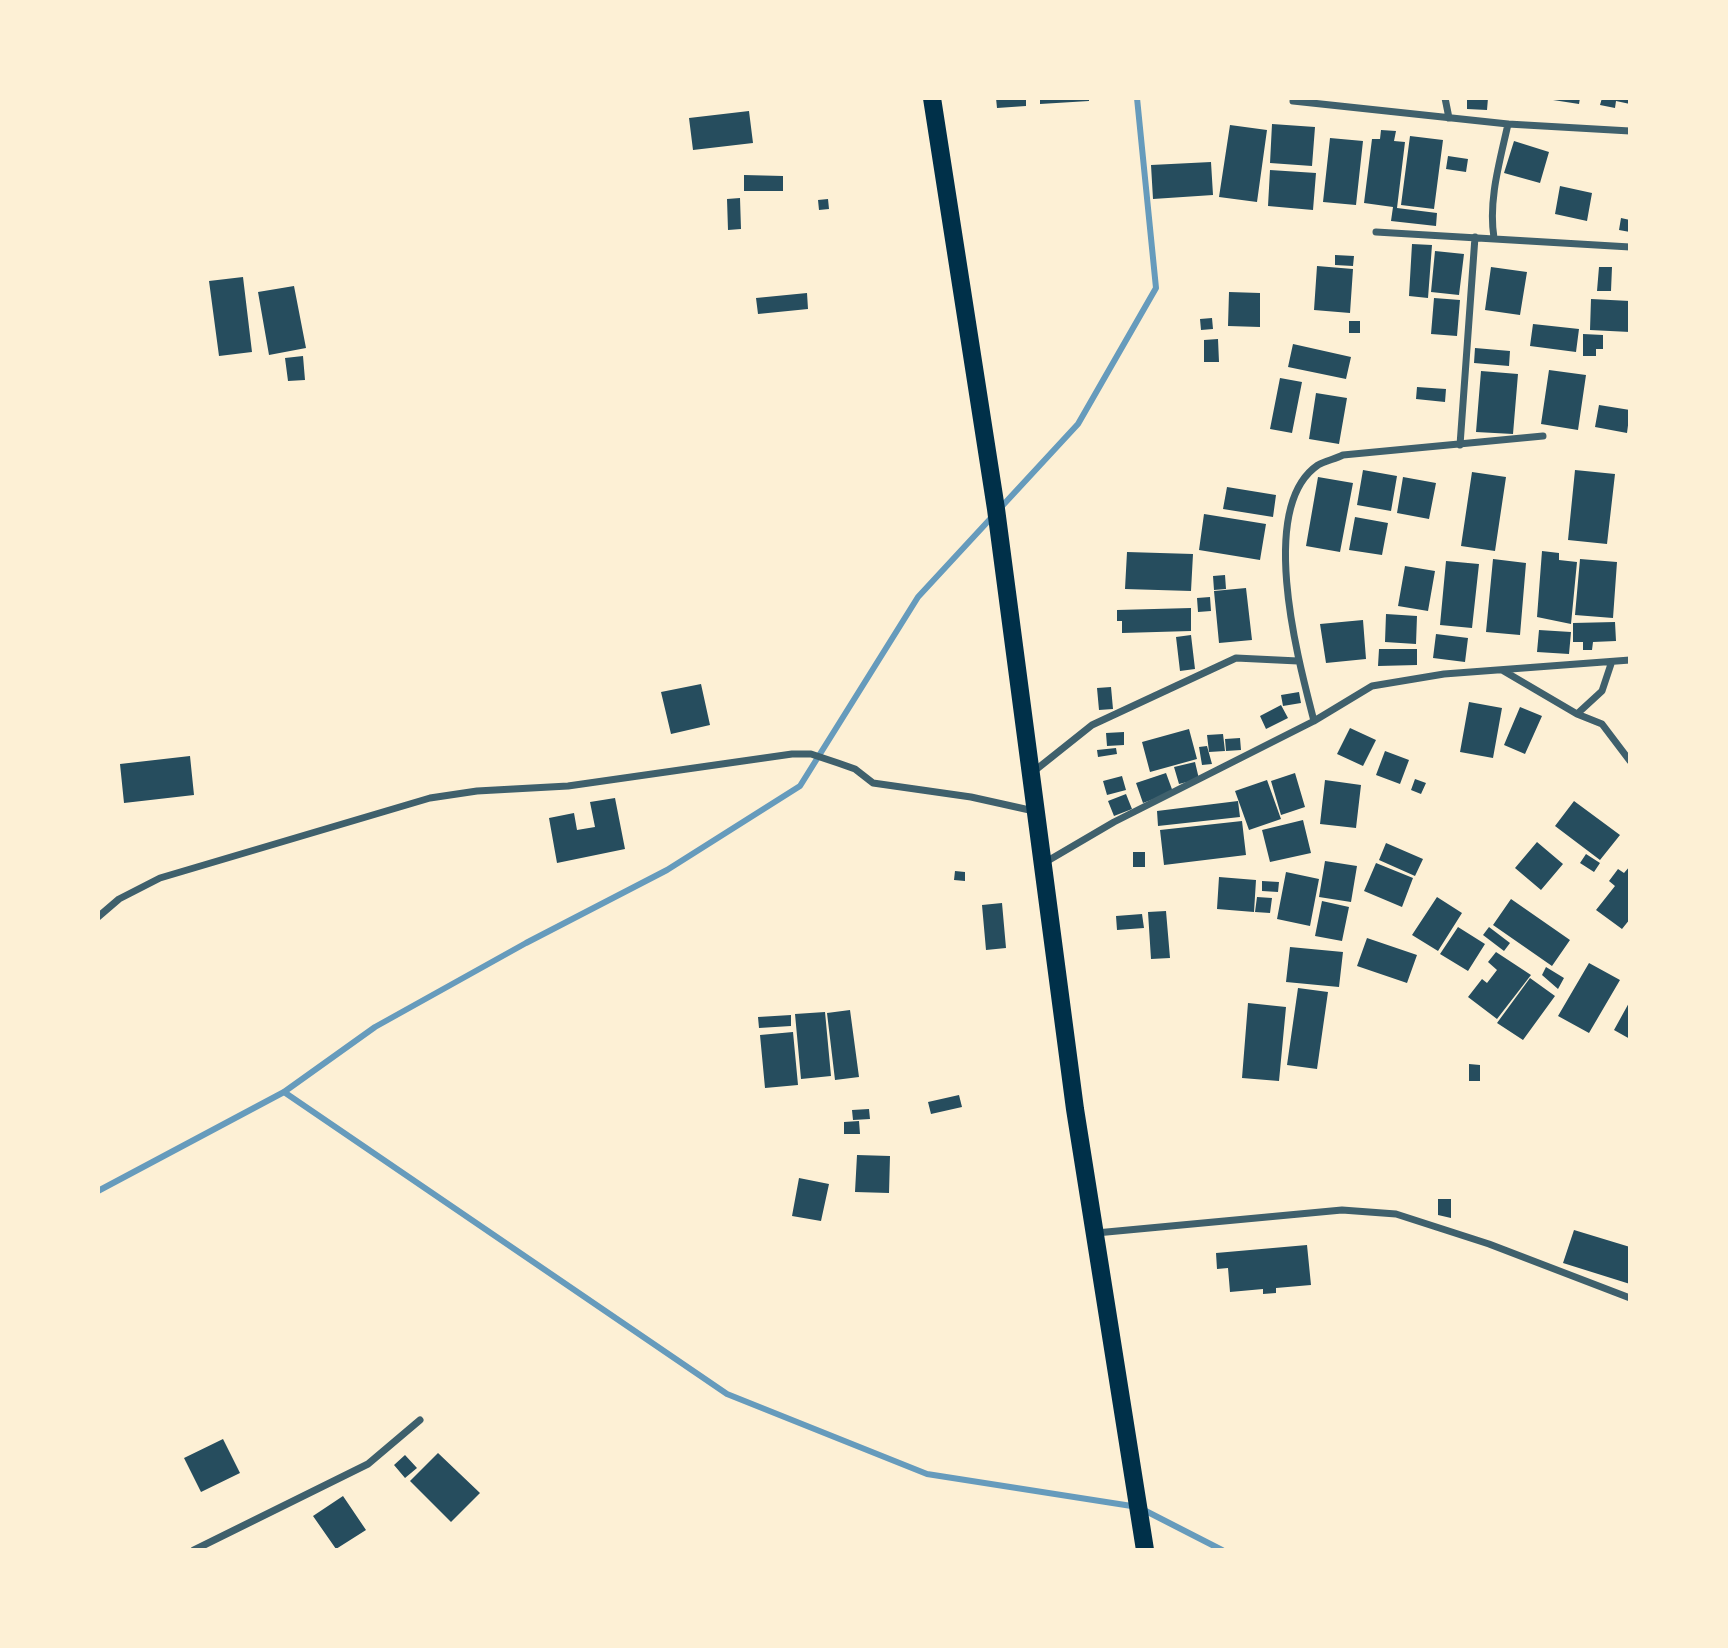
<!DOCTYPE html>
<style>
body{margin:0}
#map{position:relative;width:1728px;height:1648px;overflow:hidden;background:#fdf0d5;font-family:"Asap Condensed",sans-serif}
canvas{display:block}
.frame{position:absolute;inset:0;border:100px solid #fdf0d5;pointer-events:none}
</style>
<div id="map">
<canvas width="1728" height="1648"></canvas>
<div class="frame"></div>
</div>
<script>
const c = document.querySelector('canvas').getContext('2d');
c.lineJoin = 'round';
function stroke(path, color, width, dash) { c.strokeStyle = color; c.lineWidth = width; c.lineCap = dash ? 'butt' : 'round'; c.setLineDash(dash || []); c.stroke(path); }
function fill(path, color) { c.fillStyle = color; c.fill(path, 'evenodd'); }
stroke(new Path2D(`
 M 284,1092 L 727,1394 L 927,1474 L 1138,1507 L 1222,1550
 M 98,1191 L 284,1092 L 375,1027 L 526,943 L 667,870 L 800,786 L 918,597 L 1078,424 L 1156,288 L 1137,98`), '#669bbc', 6);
fill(new Path2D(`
 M 996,98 L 1026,98 L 1026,106 L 997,108 Z
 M 1040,98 L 1089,98 L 1089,101 L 1040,104 Z
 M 1467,98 L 1488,98 L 1487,110 L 1467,109 Z
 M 1540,98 L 1580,98 L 1579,104 Z
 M 1602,98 L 1630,98 L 1630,104 L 1616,101 L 1615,108 L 1600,105 Z
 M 749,111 L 753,143 L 693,150 L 689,118 Z
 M 1272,124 L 1315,127 L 1312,166 L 1270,163 Z
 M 1230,125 L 1267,130 L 1257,202 L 1219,197 Z
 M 1381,130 L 1396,131 L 1394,141 L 1405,142 L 1397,208 L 1437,213 L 1436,226 L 1391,221 L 1393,207 L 1364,203 L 1372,139 L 1380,139 Z
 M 1410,136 L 1443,140 L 1434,209 L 1401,205 Z
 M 1330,138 L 1363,141 L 1356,205 L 1323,202 Z
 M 1514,141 L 1549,152 L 1540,183 L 1504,173 Z
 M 1448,156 L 1468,159 L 1466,172 L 1446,169 Z
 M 1211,162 L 1213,195 L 1153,199 L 1151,165 Z
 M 1270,170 L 1316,173 L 1313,210 L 1268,206 Z
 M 744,175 L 783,176 L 783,191 L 744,191 Z
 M 1560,186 L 1592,193 L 1587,221 L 1555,214 Z
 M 740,198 L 741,229 L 728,230 L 727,199 Z
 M 828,199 L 829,209 L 819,210 L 818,200 Z
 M 1621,218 L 1630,220 L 1630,232 L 1619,230 Z
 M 1412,244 L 1432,245 L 1428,298 L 1409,296 Z
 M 1435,251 L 1464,254 L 1459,295 L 1431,292 Z
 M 1335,255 L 1354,256 L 1353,266 L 1335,265 Z
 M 1317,266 L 1353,269 L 1350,313 L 1314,310 Z
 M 1491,267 L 1527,272 L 1520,315 L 1485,310 Z
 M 1599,267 L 1612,267 L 1611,291 L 1597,291 Z
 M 243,277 L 252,352 L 219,356 L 209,281 Z
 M 294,286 L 306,348 L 269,355 L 258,292 Z
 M 1229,292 L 1260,293 L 1260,327 L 1228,326 Z
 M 807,293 L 808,309 L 758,314 L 756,298 Z
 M 1434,298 L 1460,300 L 1457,336 L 1431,334 Z
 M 1591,299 L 1630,301 L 1630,332 L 1590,330 Z
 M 1212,318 L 1213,329 L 1201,330 L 1200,319 Z
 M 1349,321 L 1360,321 L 1360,333 L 1349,333 Z
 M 1533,324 L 1579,329 L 1576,352 L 1530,346 Z
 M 1583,334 L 1603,335 L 1603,349 L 1596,349 L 1596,356 L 1583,356 Z
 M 1218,339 L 1219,362 L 1204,362 L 1204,340 Z
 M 1293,344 L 1351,357 L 1346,379 L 1288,367 Z
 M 1475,348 L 1510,351 L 1509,366 L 1474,363 Z
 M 303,356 L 305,380 L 288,381 L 285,358 Z
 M 1549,370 L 1586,375 L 1578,430 L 1541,424 Z
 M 1481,371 L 1518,374 L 1513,434 L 1476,432 Z
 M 1280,378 L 1302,382 L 1292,433 L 1270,429 Z
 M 1417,387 L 1446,389 L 1445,402 L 1416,399 Z
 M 1316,393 L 1347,398 L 1339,444 L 1309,439 Z
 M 1599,405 L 1630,410 L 1627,433 L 1595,427 Z
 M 1363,470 L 1397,476 L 1391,511 L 1357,505 Z
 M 1575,470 L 1615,474 L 1607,544 L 1568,540 Z
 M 1472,472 L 1506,477 L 1495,551 L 1461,546 Z
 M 1318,477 L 1353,483 L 1340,552 L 1306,546 Z
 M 1403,477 L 1436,483 L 1429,519 L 1397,513 Z
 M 1227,487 L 1276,495 L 1273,517 L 1223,509 Z
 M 1204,514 L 1266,524 L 1260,560 L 1199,550 Z
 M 1355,517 L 1388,523 L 1382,555 L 1349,550 Z
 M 1542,551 L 1559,553 L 1559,560 L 1577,562 L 1571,624 L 1537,617 Z
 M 1127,552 L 1193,554 L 1191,591 L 1125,589 Z
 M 1493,559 L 1526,563 L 1520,635 L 1486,632 Z
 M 1580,559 L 1617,562 L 1613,618 L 1575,615 Z
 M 1446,561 L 1479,564 L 1472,628 L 1440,625 Z
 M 1405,566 L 1435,571 L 1428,611 L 1398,606 Z
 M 1225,575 L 1226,589 L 1214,590 L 1213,576 Z
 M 1246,588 L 1252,640 L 1219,643 L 1214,591 Z
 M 1210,597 L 1211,611 L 1198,612 L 1197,598 Z
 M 1191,608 L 1191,631 L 1122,633 L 1122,621 L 1117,621 L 1117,610 Z
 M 1386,614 L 1417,616 L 1416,644 L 1385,642 Z
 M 1363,620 L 1366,659 L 1326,663 L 1320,624 Z
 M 1615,622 L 1616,641 L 1593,642 L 1592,650 L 1583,650 L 1583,642 L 1573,642 L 1573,623 Z
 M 1539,630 L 1571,632 L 1569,654 L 1537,652 Z
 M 1436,634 L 1468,638 L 1465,662 L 1433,658 Z
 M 1191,635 L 1195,669 L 1180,671 L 1176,637 Z
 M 1379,649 L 1417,649 L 1417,665 L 1378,666 Z
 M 701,684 L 710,725 L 671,734 L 661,692 Z
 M 1111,687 L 1113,709 L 1099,710 L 1097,688 Z
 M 1299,692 L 1301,703 L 1283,706 L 1281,695 Z
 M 1469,702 L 1502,708 L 1493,758 L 1460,752 Z
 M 1281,705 L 1288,718 L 1266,729 L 1260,716 Z
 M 1520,707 L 1542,716 L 1525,754 L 1504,745 Z
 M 1350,728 L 1376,740 L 1363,766 L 1337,754 Z
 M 1189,729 L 1197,759 L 1150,772 L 1142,742 Z
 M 1124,732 L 1124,745 L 1107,746 L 1106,733 Z
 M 1223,734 L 1225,751 L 1209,752 L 1207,735 Z
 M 1240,738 L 1241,750 L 1226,751 L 1225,739 Z
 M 1207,746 L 1212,764 L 1202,765 L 1199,747 Z
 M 1116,748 L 1117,754 L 1098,757 L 1097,750 Z
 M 1385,751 L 1409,760 L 1400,784 L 1376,775 Z
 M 190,756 L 194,795 L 124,803 L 120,764 Z
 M 1195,762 L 1199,779 L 1179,784 L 1174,767 Z
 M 1166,773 L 1173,792 L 1143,803 L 1136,783 Z
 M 1295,773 L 1305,807 L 1281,815 L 1271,781 Z
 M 1122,776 L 1126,790 L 1107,795 L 1103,781 Z
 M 1415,779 L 1426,783 L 1421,794 L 1411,790 Z
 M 1267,780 L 1281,819 L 1249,830 L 1235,791 Z
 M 1325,780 L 1361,785 L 1356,828 L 1320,824 Z
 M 1126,794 L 1132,809 L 1114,816 L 1108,801 Z
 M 615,798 L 625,849 L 557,863 L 549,818 L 574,813 L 577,830 L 595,827 L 590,802 Z
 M 1238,801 L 1240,817 L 1158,826 L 1157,811 Z
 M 1574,801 L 1620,835 L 1600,860 L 1555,826 Z
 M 1303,820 L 1311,853 L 1270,862 L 1262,830 Z
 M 1242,821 L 1246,855 L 1164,865 L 1160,830 Z
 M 1537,842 L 1563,864 L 1541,890 L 1515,868 Z
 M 1386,843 L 1423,859 L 1415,876 L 1379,860 Z
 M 1133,852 L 1145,852 L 1145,867 L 1133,867 Z
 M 1586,854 L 1600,863 L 1594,872 L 1580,863 Z
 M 1325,861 L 1357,866 L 1351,902 L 1319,897 Z
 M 1376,863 L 1413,878 L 1402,907 L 1364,891 Z
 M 1630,866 L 1630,919 L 1622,929 L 1596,910 L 1615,886 L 1609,881 L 1618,869 L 1624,873 Z
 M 955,871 L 965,872 L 965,881 L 954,880 Z
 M 1286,872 L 1319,879 L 1310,926 L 1277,919 Z
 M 1219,877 L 1256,880 L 1254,912 L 1217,909 Z
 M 1262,881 L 1279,882 L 1278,892 L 1262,891 Z
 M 1257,897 L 1272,898 L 1270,913 L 1255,912 Z
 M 1437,897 L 1462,913 L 1438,951 L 1412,935 Z
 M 1511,899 L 1570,940 L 1552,966 L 1493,925 Z
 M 1322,901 L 1349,907 L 1342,941 L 1315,936 Z
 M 1002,903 L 1006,948 L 986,950 L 982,905 Z
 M 1166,911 L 1170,958 L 1151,959 L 1148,912 Z
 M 1142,914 L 1144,928 L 1117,930 L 1116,916 Z
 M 1458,927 L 1485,944 L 1468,971 L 1440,954 Z
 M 1489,927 L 1510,943 L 1504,951 L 1483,935 Z
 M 1367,938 L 1417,955 L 1407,983 L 1357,966 Z
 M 1290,947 L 1343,952 L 1339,987 L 1286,982 Z
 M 1496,952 L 1531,975 L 1497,1019 L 1468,997 L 1482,979 L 1487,983 L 1497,970 L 1488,962 Z
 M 1589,963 L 1620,980 L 1589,1033 L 1558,1016 Z
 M 1546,967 L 1564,978 L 1558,989 L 1542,975 Z
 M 1530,978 L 1555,996 L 1523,1040 L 1497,1023 Z
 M 1298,988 L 1328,992 L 1317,1069 L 1287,1065 Z
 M 1630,1001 L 1630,1039 L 1614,1030 Z
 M 1248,1003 L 1286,1007 L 1279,1081 L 1242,1078 Z
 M 850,1010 L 859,1077 L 835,1080 L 827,1013 Z
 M 825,1012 L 831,1076 L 801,1079 L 795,1014 Z
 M 791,1015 L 791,1026 L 759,1028 L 758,1017 Z
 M 793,1032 L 798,1085 L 765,1088 L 760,1035 Z
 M 1469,1064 L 1480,1065 L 1480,1081 L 1469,1081 Z
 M 959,1095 L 962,1107 L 931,1114 L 928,1102 Z
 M 869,1109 L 870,1119 L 853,1120 L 852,1110 Z
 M 859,1121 L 860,1134 L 844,1134 L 844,1122 Z
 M 857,1155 L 890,1156 L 889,1193 L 855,1192 Z
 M 799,1178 L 829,1184 L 821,1221 L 792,1216 Z
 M 1438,1199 L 1451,1199 L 1451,1218 L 1438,1215 Z
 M 1574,1230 L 1630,1247 L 1630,1284 L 1563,1263 Z
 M 1307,1245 L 1311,1285 L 1276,1288 L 1276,1293 L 1263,1294 L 1263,1289 L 1230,1292 L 1228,1268 L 1217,1269 L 1216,1253 Z
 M 223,1439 L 240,1473 L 201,1492 L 184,1458 Z
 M 438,1453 L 480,1493 L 451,1522 L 410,1481 Z
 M 405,1455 L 417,1468 L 405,1478 L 394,1465 Z
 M 343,1496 L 366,1530 L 336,1549 L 313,1516 Z`), '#264d5e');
stroke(new Path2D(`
 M 1445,98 L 1449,118
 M 1293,101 L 1508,124 L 1630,131
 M 1376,232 L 1630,247
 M 1494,238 C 1488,200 1500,161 1508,124
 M 1460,445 L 1475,237
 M 1502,670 L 1577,714 L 1602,724 L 1630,761
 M 1577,714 L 1602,691 L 1611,664
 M 1314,721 C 1299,663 1256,507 1318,465 C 1325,461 1335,459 1343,455 L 1543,436
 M 1033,772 L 1092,725 L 1236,658 L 1298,661
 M 1044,863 L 1114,822 L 1314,721 L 1372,686 L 1444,674 L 1630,660
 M 98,917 L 119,899 L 160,878 L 430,798 L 477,791 L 568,786 L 792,754 L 811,754 L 838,763 L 855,769 L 873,783 L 971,797 L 1034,811
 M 1096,1233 L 1342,1210 L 1396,1214 L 1489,1244 L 1630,1298
 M 194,1550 L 368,1464 L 420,1420`), '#3f606c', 7);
stroke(new Path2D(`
 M 932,98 L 996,509 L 1075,1109 L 1145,1550`), '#003049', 18);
</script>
